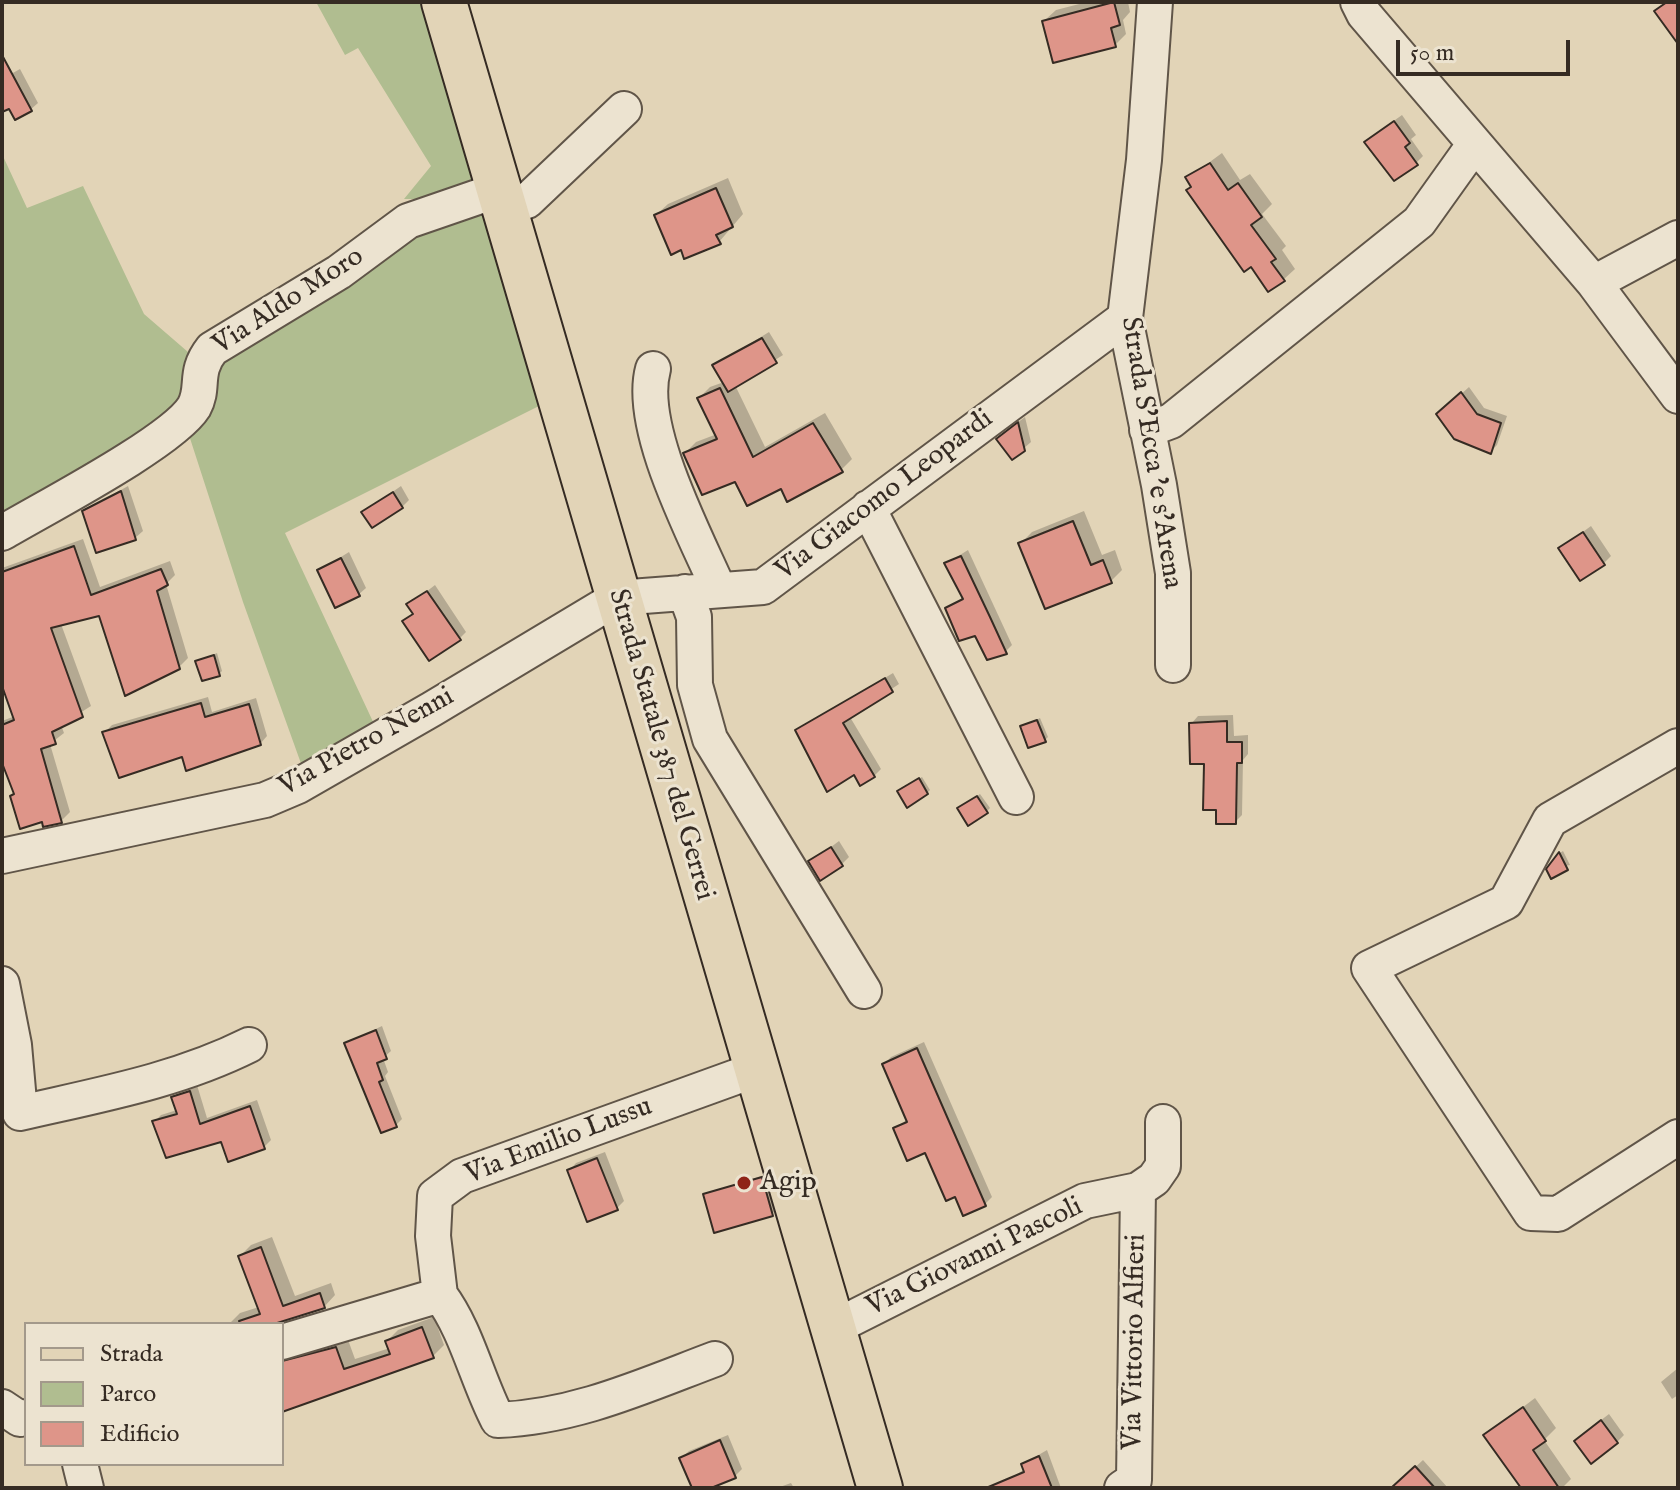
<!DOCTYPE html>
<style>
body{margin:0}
#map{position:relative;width:1680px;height:1490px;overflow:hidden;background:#e2d4b7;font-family:"IM FELL English",serif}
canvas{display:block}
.frame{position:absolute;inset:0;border:4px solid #352b23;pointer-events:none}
.legend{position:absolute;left:24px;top:1322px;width:260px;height:144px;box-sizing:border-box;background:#ece3d0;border:2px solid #a3998b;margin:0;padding:10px 14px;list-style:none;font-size:24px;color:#352b23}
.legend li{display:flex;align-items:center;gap:16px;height:40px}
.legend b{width:40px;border:2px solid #a3998b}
.scale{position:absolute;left:1396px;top:40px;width:174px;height:36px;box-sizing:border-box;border:4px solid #352b23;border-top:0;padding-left:10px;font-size:24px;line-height:28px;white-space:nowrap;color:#352b23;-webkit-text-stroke:6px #ece3d0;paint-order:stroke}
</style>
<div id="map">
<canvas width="1680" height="1490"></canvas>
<div class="frame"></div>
<ul class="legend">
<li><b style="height:10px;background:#e2d4b7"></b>Strada</li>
<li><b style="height:22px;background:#b0bd90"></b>Parco</li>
<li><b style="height:22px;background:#de9589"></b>Edificio</li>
</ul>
<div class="scale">50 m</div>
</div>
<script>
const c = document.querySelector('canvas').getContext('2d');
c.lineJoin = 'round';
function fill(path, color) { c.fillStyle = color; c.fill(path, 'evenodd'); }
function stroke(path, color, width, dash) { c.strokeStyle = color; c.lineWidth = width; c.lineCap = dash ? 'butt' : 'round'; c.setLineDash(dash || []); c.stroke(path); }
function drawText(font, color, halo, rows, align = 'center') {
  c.font = font + ' "IM FELL English",serif'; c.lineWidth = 6; c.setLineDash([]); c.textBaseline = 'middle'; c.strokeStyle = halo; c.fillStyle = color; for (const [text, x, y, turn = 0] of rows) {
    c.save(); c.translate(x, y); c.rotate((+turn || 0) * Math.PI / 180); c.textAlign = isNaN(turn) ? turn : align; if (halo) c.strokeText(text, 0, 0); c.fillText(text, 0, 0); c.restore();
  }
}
fill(new Path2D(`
 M 316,2 L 425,2 L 476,184 L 426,199 L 404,199 L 431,166 L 358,48 L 345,55 Z
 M 2,154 L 27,208 L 83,186 L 144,314 L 188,352 C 182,378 190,386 176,412 L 2,517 Z
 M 490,207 L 545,403 L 285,533 L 375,726 L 303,769 L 243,602 L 187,429 L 222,361 L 403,240 Z`), '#b0bd90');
fill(new Path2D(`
 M 1087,2 L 1128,2 L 1130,12 L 1123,20 L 1126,34 L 1115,45 L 1044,21 L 1056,10 Z
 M 20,69 L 38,103 L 30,110 L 9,106 L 2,110 L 2,79 Z
 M 1402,115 L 1416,135 L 1411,139 L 1423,156 L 1416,163 L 1374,135 Z
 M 1222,153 L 1240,180 L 1250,174 L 1272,204 L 1262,214 L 1286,246 L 1282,250 L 1295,269 L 1283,280 L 1188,178 Z
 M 728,178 L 743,214 L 719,242 L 682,248 L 656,215 L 668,204 Z
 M 769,332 L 783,355 L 735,385 L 765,447 L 825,413 L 852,459 L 841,470 L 781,487 L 736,480 L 685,453 L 696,442 L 717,434 L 699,398 L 710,387 L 724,382 L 715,365 Z
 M 1469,387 L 1484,408 L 1507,416 L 1497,445 L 1490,452 L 1446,408 Z
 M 1025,417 L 1031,442 L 1023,449 L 1005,432 Z
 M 128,486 L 143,531 L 135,538 L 97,550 L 84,511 Z
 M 401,486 L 409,500 L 402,507 L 364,512 Z
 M 1084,511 L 1102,555 L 1115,550 L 1122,570 L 1111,581 L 1046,607 L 1021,543 L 1032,532 Z
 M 1591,526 L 1611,556 L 1604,563 L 1561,548 Z
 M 83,539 L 100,587 L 170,561 L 175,575 L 166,584 L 188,658 L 179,667 L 100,614 L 61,624 L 91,706 L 61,725 L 64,733 L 50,744 L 70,812 L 61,821 L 44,824 L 15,793 L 2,758 L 2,721 L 15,716 L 2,680 L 2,568 Z
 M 968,550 L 1012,645 L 1005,652 L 976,634 L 948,608 L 964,597 L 947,563 Z
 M 349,552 L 366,588 L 358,595 L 320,570 Z
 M 435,585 L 466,632 L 459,639 L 405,622 L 414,613 L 409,605 Z
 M 217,653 L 222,671 L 219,674 L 197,662 Z
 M 893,673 L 899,684 L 850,717 L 881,769 L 874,776 L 854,773 L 797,731 Z
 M 208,697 L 212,712 L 256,698 L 267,736 L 260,744 L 105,732 L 112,725 Z
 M 1233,715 L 1234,736 L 1248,735 L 1248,754 L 1243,760 L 1242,815 L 1235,822 L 1218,808 L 1191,724 L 1198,716 Z
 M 1040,718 L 1048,737 L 1045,740 L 1022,727 Z
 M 922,777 L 930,790 L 927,793 L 902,789 Z
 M 980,794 L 990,808 L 987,811 L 962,806 Z
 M 839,841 L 849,857 L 842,864 L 811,862 Z
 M 1563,851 L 1570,865 L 1548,870 L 1560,853 Z
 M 382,1026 L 391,1051 L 383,1058 L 388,1072 L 385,1076 L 402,1119 L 396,1125 L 346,1043 Z
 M 924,1042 L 992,1197 L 985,1204 L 956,1195 L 926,1150 L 895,1128 L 908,1119 L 884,1064 L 891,1057 Z
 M 197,1085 L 207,1118 L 257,1100 L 271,1140 L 264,1147 L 229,1160 L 222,1139 L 154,1122 L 161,1115 L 177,1110 L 173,1097 L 181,1090 Z
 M 605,1152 L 624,1201 L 617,1208 L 569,1171 L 576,1163 Z
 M 764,1175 L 775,1211 L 772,1214 L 705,1195 Z
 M 272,1237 L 295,1296 L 331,1283 L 335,1295 L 324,1307 L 274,1324 L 229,1324 L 240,1313 L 259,1307 L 240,1256 L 251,1245 Z
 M 434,1317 L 444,1345 L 433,1356 L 282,1410 L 282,1346 L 347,1337 L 355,1359 L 390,1348 L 387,1341 L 398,1330 Z
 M 1678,1368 L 1678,1395 L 1672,1399 L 1661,1382 Z
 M 1535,1398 L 1556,1428 L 1544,1440 L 1571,1479 L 1562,1488 L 1523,1488 L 1486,1435 Z
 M 1609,1414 L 1624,1435 L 1617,1442 L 1583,1434 Z
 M 728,1435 L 742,1469 L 735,1476 L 706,1488 L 694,1488 L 681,1458 L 689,1451 Z
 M 1047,1450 L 1061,1488 L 1016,1488 L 1011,1478 L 1025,1469 L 1023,1464 Z
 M 1423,1460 L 1448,1488 L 1393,1488 Z
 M 791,1483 L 794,1488 L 777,1488 Z`), '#0003');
const building = new Path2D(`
 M 1114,2 L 1120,25 L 1111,28 L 1116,47 L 1053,63 L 1042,21 Z
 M 1667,2 L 1678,2 L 1678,44 L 1654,11 Z
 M 2,55 L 32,111 L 15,120 L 9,109 L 2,112 Z
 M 1394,121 L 1410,143 L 1405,147 L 1418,165 L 1394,181 L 1364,142 Z
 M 1210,163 L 1228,190 L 1238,183 L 1262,217 L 1251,225 L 1276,259 L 1271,262 L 1285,281 L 1268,292 L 1251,267 L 1244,272 L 1186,190 L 1191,187 L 1185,177 Z
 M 716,188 L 733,227 L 716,235 L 721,244 L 684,259 L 681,250 L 671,255 L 654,215 Z
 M 762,338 L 777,363 L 728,392 L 712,365 Z
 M 720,388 L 753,457 L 813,423 L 843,472 L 787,502 L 781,489 L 747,506 L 735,482 L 702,495 L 683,453 L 717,439 L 697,398 Z
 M 1461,392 L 1477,414 L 1501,423 L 1491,454 L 1454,439 L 1436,414 Z
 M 1018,422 L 1025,451 L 1012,460 L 996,439 Z
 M 121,491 L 136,540 L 96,553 L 82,511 Z
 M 393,492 L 403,508 L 372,528 L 361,512 Z
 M 1073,521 L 1091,565 L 1103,560 L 1112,583 L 1045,609 L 1018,543 Z
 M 1583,532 L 1605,565 L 1580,581 L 1558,548 Z
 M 74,546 L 91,595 L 161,569 L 168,585 L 157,591 L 180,669 L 125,696 L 99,616 L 51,628 L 83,717 L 52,732 L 56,744 L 41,749 L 62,823 L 43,827 L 42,822 L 20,829 L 10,796 L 14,794 L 2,763 L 2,725 L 14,720 L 2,686 L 2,572 Z
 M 961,556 L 990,617 L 1007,654 L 987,660 L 975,636 L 959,641 L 945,608 L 963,599 L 944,563 Z
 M 341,558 L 360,596 L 335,608 L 317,570 Z
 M 427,591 L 461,640 L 429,661 L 402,621 L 413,614 L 406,604 Z
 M 214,655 L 220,676 L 202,681 L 195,661 Z
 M 885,678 L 893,692 L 843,723 L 875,777 L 860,786 L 854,775 L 827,792 L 795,730 Z
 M 201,703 L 205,717 L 249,704 L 261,745 L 186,771 L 182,757 L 119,778 L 102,732 Z
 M 1037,720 L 1046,742 L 1028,748 L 1020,726 Z
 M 1227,721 L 1227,742 L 1242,742 L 1242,763 L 1237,763 L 1236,824 L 1216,824 L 1216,810 L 1203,810 L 1204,764 L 1190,764 L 1189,723 Z
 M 919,778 L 928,794 L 907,808 L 897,791 Z
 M 977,796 L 988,813 L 968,826 L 957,808 Z
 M 831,847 L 843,866 L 820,881 L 808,861 Z
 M 1559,852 L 1568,870 L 1551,879 L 1546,869 Z
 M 376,1030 L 387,1059 L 377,1063 L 383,1080 L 379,1082 L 397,1127 L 381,1133 L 344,1043 Z
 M 917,1048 L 986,1206 L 963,1216 L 955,1197 L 946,1201 L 925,1153 L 907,1161 L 893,1128 L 907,1122 L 882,1064 Z
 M 190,1091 L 200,1124 L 250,1106 L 265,1149 L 228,1162 L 221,1142 L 166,1158 L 152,1121 L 177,1114 L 171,1097 Z
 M 597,1158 L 618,1210 L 587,1222 L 567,1170 Z
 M 762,1177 L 773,1216 L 714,1233 L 703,1194 Z
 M 261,1247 L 283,1306 L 320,1293 L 325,1308 L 274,1324 L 240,1324 L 239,1321 L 260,1314 L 238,1256 Z
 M 422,1327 L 434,1358 L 282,1412 L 282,1361 L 336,1347 L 344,1369 L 390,1354 L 385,1341 Z
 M 1523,1407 L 1546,1441 L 1533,1450 L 1559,1488 L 1521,1488 L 1483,1435 Z
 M 1601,1420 L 1618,1443 L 1591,1464 L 1574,1441 Z
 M 720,1440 L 736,1478 L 711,1488 L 692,1488 L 679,1458 Z
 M 1039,1456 L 1052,1488 L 986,1488 L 1024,1472 L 1021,1464 Z
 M 1415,1466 L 1435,1488 L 1391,1488 Z`);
fill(building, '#de9589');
stroke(building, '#352b23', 2);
const minor = new Path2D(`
 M 1155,2 L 1144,160 L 1125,318 L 1159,485 L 1173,573 L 1173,665
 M 1358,2 L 1364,14 L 1594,283 L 1678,396
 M 503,207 L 527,201 L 624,109
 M 1594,283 L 1678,238
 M 653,369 C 637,427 695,535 719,590
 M 1147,430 L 1171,421 L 1419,222 L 1474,145
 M 868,508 L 1016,797
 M 2,533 C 44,508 172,442 194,407 C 205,387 193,373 212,349 L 339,272 L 408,221 L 498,190
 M 685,592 L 694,617 L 695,685 L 710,739 L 864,991
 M 1678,746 L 1550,820 L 1506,902 L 1369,968 L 1531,1213 L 1558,1214 L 1678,1137
 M 2,856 L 265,800 L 298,786 L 432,709 L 617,598 L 763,587 L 1125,318
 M 2,984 L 14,1045 L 20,1113 C 98,1095 177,1081 249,1045
 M 440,1295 C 467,1331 477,1380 498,1420 C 576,1417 643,1386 715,1359
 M 831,1329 L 1085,1201 L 1138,1190 L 1154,1179 L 1163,1166 L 1163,1122
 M 282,1342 L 440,1295 L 433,1236 L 435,1196 L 462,1176 L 755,1070
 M 2,1407 L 20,1419 L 26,1417
 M 80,1464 L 86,1488
 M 1122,1488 L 1134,1480 L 1138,1190`);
const major = new Path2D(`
 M 444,2 L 880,1488`);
stroke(minor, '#605548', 38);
stroke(major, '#352b23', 48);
stroke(minor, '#ece3d0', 34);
stroke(major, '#e2d4b7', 44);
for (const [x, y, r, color] of [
 [744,1183,8,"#8f2418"]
]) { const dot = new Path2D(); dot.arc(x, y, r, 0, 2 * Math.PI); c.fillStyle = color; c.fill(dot); stroke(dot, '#ece3d0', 3); }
drawText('28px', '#352b23', '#ece3d0', [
 ["Via Aldo Moro",289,302,-33],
 ["Strada S'Ecca 'e s'Arena",1150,453,81],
 ["Via Giacomo Leopardi",885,496,-37],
 ["Via Pietro Nenni",367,743,-29],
 ["Strada Statale 387 del Gerrei",660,745,74],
 ["Via Emilio Lussu",559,1142,-21],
 ["Via Giovanni Pascoli",975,1258,-26],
 ["Via Vittorio Alfieri",1136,1342,-89]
]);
drawText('28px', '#352b23', '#ece3d0', [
 ["Agip",760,1183]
], 'left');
</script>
